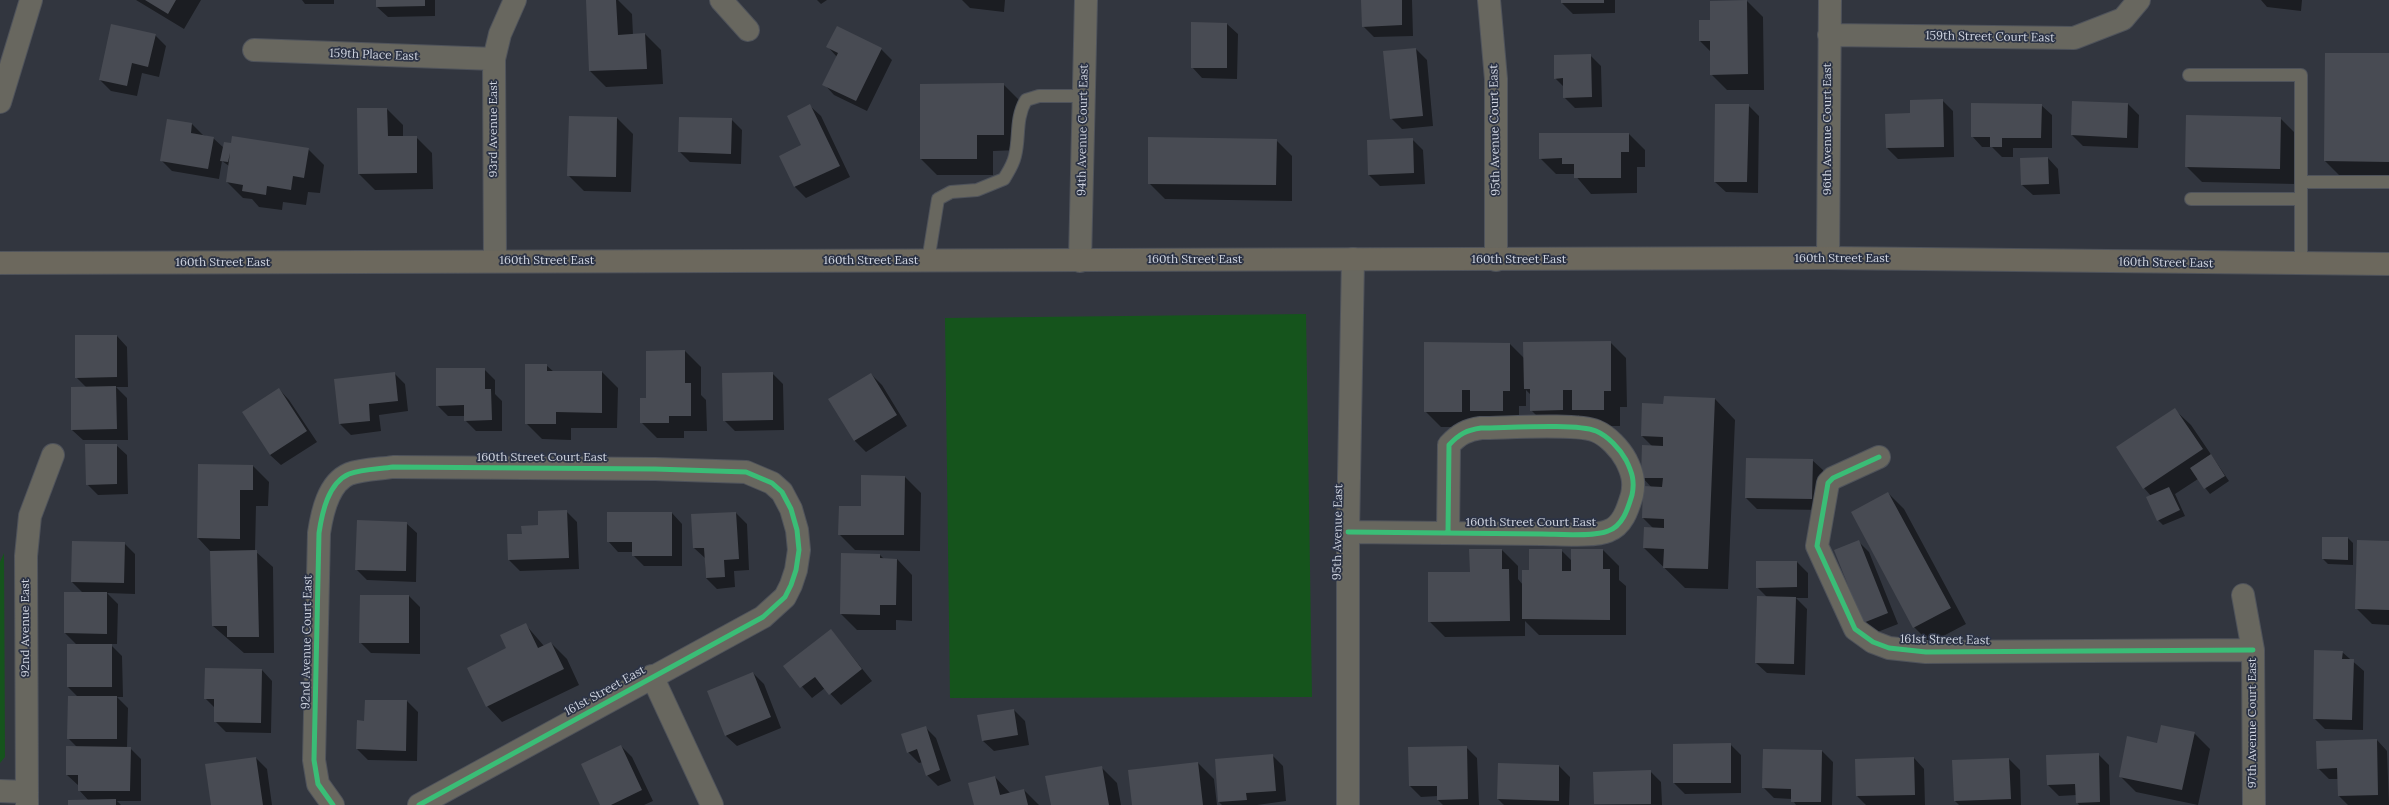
<!DOCTYPE html>
<style>
body{margin:0}
canvas{display:block;background:#32363f}
</style>
<canvas width="2389" height="805"></canvas>
<script>
const c = document.querySelector('canvas').getContext('2d');
c.lineJoin = 'round';
function fill(path, color) { c.fillStyle = color; c.fill(path, 'evenodd'); }
function stroke(path, color, width, dash) { c.strokeStyle = color; c.lineWidth = width; c.lineCap = dash ? 'butt' : 'round'; c.setLineDash(dash || []); c.stroke(path); }
function drawText(font, color, halo, rows, align = 'center') {
  c.font = font + ' Lora,serif'; c.lineWidth = 3.5; c.setLineDash([]); c.textBaseline = 'middle'; c.strokeStyle = halo; c.fillStyle = color; for (const [text, x, y, turn = 0] of rows) {
    c.save(); c.translate(x, y); c.rotate((+turn || 0) * Math.PI / 180); c.textAlign = isNaN(turn) ? turn : align; if (halo) c.strokeText(text, 0, 0); c.fillText(text, 0, 0); c.restore();
  }
}
fill(new Path2D(`
 M 1306,314 L 1312,697 L 950,698 L 945,318 Z
 M 4,553 L 5,757 L 0,763 L 0,562 Z`), '#15541c');
fill(new Path2D(`
 M 136,0 L 201,0 L 184,29 Z
 M 302,0 L 334,0 L 334,4 L 305,4 Z
 M 377,0 L 435,0 L 435,16 L 388,17 L 377,7 Z
 M 587,0 L 618,0 L 632,14 L 633,35 L 645,34 L 661,50 L 663,84 L 606,87 L 590,71 Z
 M 817,0 L 827,0 L 821,4 Z
 M 962,0 L 1005,0 L 1004,12 L 970,8 Z
 M 1362,0 L 1412,0 L 1413,36 L 1374,37 L 1363,26 Z
 M 1562,0 L 1615,0 L 1615,13 L 1573,14 L 1562,3 Z
 M 2261,0 L 2302,0 L 2301,11 L 2267,7 Z
 M 1747,1 L 1763,17 L 1764,90 L 1727,90 L 1711,74 L 1711,52 L 1700,41 L 1711,21 Z
 M 1227,24 L 1238,34 L 1237,79 L 1202,78 L 1192,67 Z
 M 155,35 L 166,46 L 159,77 L 142,73 L 137,96 L 111,91 L 100,80 Z
 M 828,47 L 881,49 L 892,60 L 867,111 L 834,95 L 824,84 L 837,57 Z
 M 1416,49 L 1427,60 L 1433,126 L 1402,129 L 1391,118 Z
 M 2326,54 L 2389,54 L 2389,182 L 2346,182 L 2325,161 Z
 M 1590,55 L 1601,66 L 1602,107 L 1575,108 L 1564,97 L 1564,87 L 1555,78 Z
 M 1003,84 L 1019,100 L 1019,150 L 993,151 L 993,175 L 937,175 L 921,159 Z
 M 1942,100 L 1953,111 L 1954,157 L 1898,159 L 1887,148 L 1886,115 L 1911,114 Z
 M 2128,104 L 2139,115 L 2138,148 L 2083,146 L 2072,135 Z
 M 1748,105 L 1759,116 L 1758,193 L 1726,192 L 1715,182 Z
 M 2041,105 L 2052,115 L 2052,148 L 2013,148 L 2013,157 L 2002,157 L 1992,147 L 1982,147 L 1972,136 Z
 M 810,106 L 821,116 L 850,177 L 806,198 L 795,187 L 780,156 L 802,146 Z
 M 387,109 L 403,125 L 403,137 L 416,137 L 432,153 L 433,189 L 375,190 L 359,174 Z
 M 617,118 L 633,134 L 631,192 L 584,191 L 568,175 Z
 M 2280,118 L 2296,134 L 2295,184 L 2202,182 L 2186,166 Z
 M 731,119 L 742,130 L 741,164 L 690,162 L 679,151 Z
 M 192,124 L 203,135 L 213,138 L 224,148 L 308,149 L 324,165 L 320,193 L 308,192 L 306,205 L 283,202 L 282,210 L 259,207 L 252,199 L 243,198 L 227,182 L 229,166 L 222,161 L 219,179 L 172,171 L 161,160 Z
 M 1629,134 L 1645,150 L 1645,167 L 1637,167 L 1637,193 L 1591,194 L 1574,174 L 1556,174 L 1540,158 Z
 M 1412,139 L 1423,150 L 1425,184 L 1380,186 L 1369,175 Z
 M 1276,140 L 1292,156 L 1292,201 L 1165,199 L 1149,183 Z
 M 2048,158 L 2058,169 L 2060,194 L 2033,195 L 2022,185 Z
 M 117,336 L 127,347 L 128,387 L 116,387 L 127,398 L 128,440 L 83,440 L 72,430 L 87,388 L 76,377 Z
 M 1610,342 L 1626,358 L 1627,407 L 1620,407 L 1620,426 L 1589,426 L 1578,415 L 1578,426 L 1547,426 L 1531,410 L 1531,395 L 1526,390 L 1526,406 L 1519,406 L 1519,426 L 1487,426 L 1477,416 L 1477,427 L 1441,427 L 1425,411 L 1425,343 L 1510,344 L 1524,358 Z
 M 685,351 L 701,367 L 701,395 L 706,400 L 707,431 L 684,431 L 684,438 L 657,438 L 641,422 L 647,399 Z
 M 546,365 L 554,372 L 602,372 L 618,388 L 617,428 L 571,428 L 571,440 L 542,439 L 526,423 Z
 M 484,369 L 495,380 L 495,394 L 502,401 L 502,431 L 476,431 L 465,420 L 465,416 L 448,416 L 437,405 Z
 M 394,373 L 405,384 L 408,411 L 379,415 L 381,431 L 351,435 L 340,424 Z
 M 772,373 L 783,384 L 784,430 L 735,431 L 724,420 Z
 M 871,374 L 882,385 L 907,426 L 866,452 L 855,441 L 830,399 Z
 M 279,389 L 289,400 L 317,442 L 281,465 L 270,455 Z
 M 1715,399 L 1735,420 L 1728,589 L 1685,588 L 1644,548 L 1654,529 L 1643,518 L 1652,488 L 1642,477 L 1653,447 L 1642,436 L 1664,405 Z
 M 2175,410 L 2191,425 L 2229,481 L 2210,494 L 2198,479 L 2175,494 L 2185,516 L 2163,525 L 2158,520 L 2151,496 L 2144,488 Z
 M 116,445 L 127,455 L 128,494 L 98,495 L 87,484 Z
 M 1747,459 L 1812,460 L 1823,470 L 1823,510 L 1757,509 L 1746,498 Z
 M 253,466 L 269,482 L 268,506 L 256,506 L 255,551 L 273,567 L 274,653 L 244,653 L 213,626 L 211,552 L 198,538 Z
 M 905,477 L 921,493 L 920,551 L 855,550 L 839,534 L 862,507 Z
 M 1888,493 L 1904,509 L 1966,624 L 1930,643 L 1914,627 Z
 M 566,511 L 577,522 L 579,569 L 520,571 L 509,560 L 523,535 Z
 M 672,513 L 682,524 L 682,566 L 644,566 L 633,555 L 633,552 L 618,552 L 608,541 Z
 M 736,513 L 747,524 L 749,570 L 734,571 L 735,587 L 717,589 L 706,578 L 705,558 L 694,548 Z
 M 406,523 L 417,533 L 416,582 L 367,580 L 356,569 Z
 M 2348,538 L 2353,543 L 2353,565 L 2328,564 L 2323,559 Z
 M 1858,541 L 1869,552 L 1898,624 L 1875,633 L 1864,622 Z
 M 73,542 L 124,543 L 135,554 L 135,594 L 107,593 L 118,604 L 117,644 L 110,644 L 122,656 L 123,697 L 117,697 L 128,708 L 127,748 L 130,748 L 141,759 L 141,801 L 117,801 L 121,805 L 69,805 L 89,801 L 79,790 L 79,786 L 67,775 L 77,747 L 68,738 L 78,697 L 68,687 L 77,645 L 65,633 L 83,593 L 72,582 Z
 M 2389,542 L 2389,625 L 2372,624 L 2356,608 Z
 M 1502,550 L 1518,566 L 1518,579 L 1523,585 L 1530,571 L 1561,550 L 1572,561 L 1603,550 L 1619,566 L 1619,580 L 1626,586 L 1626,635 L 1539,635 L 1525,621 L 1525,636 L 1445,637 L 1429,621 L 1471,573 Z
 M 880,555 L 884,559 L 897,559 L 912,575 L 912,621 L 896,620 L 896,630 L 857,630 L 841,614 Z
 M 1797,562 L 1808,573 L 1808,598 L 1796,598 L 1807,609 L 1805,675 L 1767,673 L 1756,663 L 1767,597 L 1757,587 Z
 M 361,596 L 409,596 L 420,607 L 420,654 L 371,653 L 360,642 Z
 M 525,624 L 544,646 L 551,643 L 567,659 L 579,685 L 502,722 L 487,706 L 508,649 Z
 M 831,630 L 872,681 L 841,705 L 825,688 L 812,698 L 784,666 Z
 M 2342,652 L 2364,671 L 2363,730 L 2325,729 L 2314,718 Z
 M 262,670 L 272,681 L 271,733 L 226,732 L 215,721 L 215,708 L 205,698 Z
 M 753,673 L 764,684 L 781,728 L 737,746 L 726,736 Z
 M 366,701 L 407,701 L 418,712 L 417,761 L 368,760 L 357,749 L 365,722 Z
 M 1014,710 L 1025,721 L 1029,745 L 994,751 L 983,741 Z
 M 925,727 L 936,738 L 951,781 L 938,786 L 927,775 L 923,762 L 919,763 L 908,752 Z
 M 2194,733 L 2210,749 L 2198,805 L 2136,792 L 2120,776 L 2158,744 Z
 M 2377,740 L 2387,751 L 2389,805 L 2348,805 L 2339,796 L 2338,779 L 2329,779 L 2318,768 Z
 M 1730,744 L 1741,755 L 1741,793 L 1685,794 L 1674,783 L 1674,745 Z
 M 621,746 L 632,757 L 653,801 L 644,805 L 601,805 Z
 M 1466,747 L 1477,758 L 1479,805 L 1443,805 L 1438,800 L 1438,796 L 1421,797 L 1410,786 L 1409,748 Z
 M 1764,750 L 1822,751 L 1833,762 L 1832,805 L 1796,805 L 1792,799 L 1774,798 L 1763,787 Z
 M 2098,754 L 2109,765 L 2110,805 L 2079,805 L 2077,802 L 2077,795 L 2059,796 L 2048,785 Z
 M 1272,755 L 1283,766 L 1286,801 L 1257,805 L 1222,805 L 1219,802 L 1216,760 Z
 M 256,758 L 267,769 L 272,805 L 212,805 Z
 M 1914,758 L 1924,769 L 1925,805 L 1866,805 L 1857,796 L 1856,760 Z
 M 2009,759 L 2020,770 L 2021,805 L 1959,805 L 1955,801 Z
 M 1198,763 L 1214,779 L 1217,805 L 1133,805 Z
 M 1499,764 L 1559,766 L 1570,777 L 1569,805 L 1504,805 L 1498,799 Z
 M 1101,767 L 1117,783 L 1121,805 L 1052,805 Z
 M 1650,771 L 1661,782 L 1662,805 L 1595,804 L 1594,773 Z
 M 995,777 L 1011,794 L 1024,790 L 1039,805 L 975,805 Z`), '#0007');
fill(new Path2D(`
 M 145,0 L 176,0 L 168,14 Z
 M 376,0 L 425,0 L 425,6 L 376,7 Z
 M 586,0 L 616,0 L 618,35 L 645,33 L 647,69 L 589,71 Z
 M 1361,0 L 1402,0 L 1402,25 L 1362,27 Z
 M 1561,0 L 1604,0 L 1604,3 L 1561,3 Z
 M 1747,0 L 1748,74 L 1710,75 L 1710,41 L 1699,41 L 1699,20 L 1710,20 L 1710,1 Z
 M 1191,22 L 1227,23 L 1227,68 L 1191,68 Z
 M 111,24 L 156,34 L 148,67 L 132,63 L 127,86 L 99,80 Z
 M 837,26 L 882,48 L 856,101 L 822,85 L 838,53 L 826,47 Z
 M 1416,48 L 1423,116 L 1390,119 L 1383,51 Z
 M 2325,53 L 2389,53 L 2389,162 L 2324,161 Z
 M 1591,54 L 1592,97 L 1563,98 L 1563,78 L 1554,79 L 1554,55 Z
 M 1004,83 L 1004,135 L 977,135 L 977,159 L 920,159 L 920,84 Z
 M 1943,99 L 1944,147 L 1886,148 L 1885,114 L 1910,113 L 1910,100 Z
 M 2072,101 L 2128,103 L 2127,138 L 2071,135 Z
 M 1971,103 L 2042,104 L 2041,138 L 2002,138 L 2002,147 L 1990,147 L 1990,137 L 1971,137 Z
 M 810,104 L 840,166 L 794,187 L 779,156 L 801,145 L 787,116 Z
 M 1715,104 L 1749,104 L 1747,182 L 1714,182 Z
 M 357,108 L 387,108 L 388,136 L 417,136 L 417,173 L 358,174 Z
 M 2186,115 L 2281,117 L 2280,169 L 2185,167 Z
 M 569,116 L 617,117 L 616,177 L 567,176 Z
 M 679,117 L 732,118 L 731,154 L 678,152 Z
 M 167,119 L 192,123 L 191,133 L 214,137 L 208,169 L 160,161 Z
 M 1539,133 L 1629,133 L 1629,152 L 1621,152 L 1621,178 L 1574,178 L 1574,164 L 1562,164 L 1562,158 L 1539,159 Z
 M 232,136 L 309,148 L 304,178 L 293,176 L 291,190 L 267,186 L 266,195 L 242,191 L 243,185 L 226,182 L 230,153 L 228,162 L 220,161 L 224,142 L 231,143 Z
 M 1148,137 L 1277,139 L 1276,185 L 1148,184 Z
 M 1413,138 L 1414,173 L 1368,175 L 1367,140 Z
 M 2048,157 L 2049,184 L 2021,185 L 2020,158 Z
 M 75,335 L 117,335 L 117,377 L 75,378 Z
 M 1611,341 L 1611,391 L 1604,391 L 1604,410 L 1572,410 L 1572,390 L 1563,390 L 1563,410 L 1530,411 L 1530,389 L 1524,389 L 1523,342 Z
 M 1424,342 L 1510,343 L 1510,391 L 1503,391 L 1503,411 L 1470,411 L 1470,390 L 1462,390 L 1462,412 L 1424,412 Z
 M 685,350 L 685,383 L 691,383 L 691,416 L 669,416 L 669,423 L 640,423 L 640,398 L 646,398 L 646,351 Z
 M 525,364 L 547,364 L 547,371 L 602,371 L 602,413 L 556,412 L 556,424 L 525,424 Z
 M 436,368 L 485,368 L 485,389 L 491,389 L 492,420 L 464,421 L 464,405 L 436,406 Z
 M 395,372 L 398,401 L 369,404 L 370,421 L 339,424 L 334,379 Z
 M 773,372 L 773,420 L 723,421 L 722,373 Z
 M 871,373 L 897,415 L 854,441 L 828,399 Z
 M 116,386 L 117,429 L 71,430 L 71,387 Z
 M 279,388 L 307,431 L 270,455 L 242,412 Z
 M 1664,396 L 1715,398 L 1708,569 L 1663,568 L 1664,549 L 1643,548 L 1644,527 L 1664,528 L 1664,519 L 1642,518 L 1643,486 L 1662,487 L 1663,478 L 1641,478 L 1642,445 L 1663,446 L 1663,437 L 1641,436 L 1642,403 L 1663,404 Z
 M 2175,408 L 2203,449 L 2143,489 L 2116,447 Z
 M 85,444 L 117,444 L 117,484 L 86,485 Z
 M 2211,454 L 2225,476 L 2204,489 L 2190,468 Z
 M 1746,458 L 1813,459 L 1812,499 L 1745,498 Z
 M 198,464 L 253,465 L 253,490 L 240,490 L 240,539 L 197,538 Z
 M 861,475 L 905,476 L 904,535 L 838,535 L 839,506 L 861,506 Z
 M 2169,487 L 2180,510 L 2157,521 L 2146,497 Z
 M 1888,492 L 1951,608 L 1913,628 L 1851,512 Z
 M 567,510 L 569,558 L 508,560 L 507,534 L 522,534 L 521,526 L 538,525 L 538,511 Z
 M 607,512 L 672,512 L 672,556 L 632,556 L 632,542 L 607,542 Z
 M 736,512 L 739,559 L 724,560 L 725,577 L 706,578 L 704,548 L 693,548 L 691,514 Z
 M 357,520 L 407,522 L 406,571 L 355,570 Z
 M 2322,537 L 2348,537 L 2348,560 L 2322,559 Z
 M 1859,540 L 1888,613 L 1863,623 L 1834,550 Z
 M 2357,540 L 2389,541 L 2389,610 L 2355,609 Z
 M 72,541 L 125,542 L 124,583 L 71,582 Z
 M 1469,549 L 1502,549 L 1502,569 L 1509,569 L 1510,621 L 1428,622 L 1428,572 L 1470,572 Z
 M 1529,549 L 1562,549 L 1562,571 L 1571,571 L 1571,549 L 1603,549 L 1603,569 L 1610,569 L 1610,620 L 1522,619 L 1522,570 L 1529,570 Z
 M 257,550 L 259,637 L 227,637 L 227,626 L 212,626 L 210,551 Z
 M 841,553 L 880,554 L 880,558 L 897,559 L 896,605 L 880,605 L 880,615 L 840,614 Z
 M 1756,561 L 1797,561 L 1797,587 L 1756,588 Z
 M 64,592 L 107,592 L 107,634 L 64,633 Z
 M 360,595 L 409,595 L 409,643 L 359,643 Z
 M 1757,596 L 1796,597 L 1794,664 L 1755,663 Z
 M 526,623 L 538,648 L 551,642 L 564,669 L 486,707 L 467,668 L 506,648 L 500,635 Z
 M 831,629 L 862,669 L 829,695 L 815,677 L 800,688 L 783,666 Z
 M 67,644 L 112,644 L 112,687 L 67,687 Z
 M 2314,650 L 2343,651 L 2342,659 L 2354,659 L 2352,720 L 2313,719 Z
 M 205,668 L 262,669 L 261,723 L 214,722 L 214,699 L 204,699 Z
 M 753,672 L 771,717 L 725,736 L 707,691 Z
 M 68,696 L 117,696 L 117,739 L 67,739 Z
 M 365,700 L 407,700 L 406,751 L 356,749 L 357,720 L 364,721 Z
 M 1014,709 L 1018,735 L 982,741 L 977,715 Z
 M 2161,725 L 2195,732 L 2182,790 L 2119,777 L 2127,736 L 2157,743 Z
 M 926,726 L 940,770 L 926,776 L 917,749 L 907,753 L 901,734 Z
 M 2377,739 L 2378,795 L 2338,796 L 2337,768 L 2317,769 L 2316,741 Z
 M 1731,743 L 1731,783 L 1673,783 L 1673,744 Z
 M 621,745 L 642,790 L 611,805 L 600,805 L 581,764 Z
 M 66,746 L 131,747 L 130,791 L 78,791 L 78,775 L 66,775 Z
 M 1467,746 L 1468,799 L 1437,800 L 1437,786 L 1409,786 L 1408,747 Z
 M 1763,749 L 1822,750 L 1821,802 L 1791,802 L 1791,789 L 1762,788 Z
 M 2099,753 L 2100,802 L 2076,803 L 2075,784 L 2047,785 L 2046,755 Z
 M 1273,754 L 1276,791 L 1246,793 L 1247,800 L 1218,802 L 1215,759 Z
 M 256,757 L 263,805 L 211,805 L 205,764 Z
 M 1914,757 L 1915,795 L 1856,796 L 1855,759 Z
 M 2009,758 L 2011,799 L 1954,801 L 1952,760 Z
 M 1198,762 L 1203,805 L 1132,805 L 1128,770 Z
 M 1498,763 L 1559,765 L 1559,801 L 1497,799 Z
 M 1102,766 L 1109,805 L 1051,805 L 1045,776 Z
 M 1651,770 L 1651,804 L 1594,804 L 1593,772 Z
 M 995,776 L 1000,795 L 1024,789 L 1028,805 L 974,805 L 968,783 Z
 M 116,799 L 116,805 L 68,805 L 68,800 Z`), '#484b53');
const service = new Path2D(`
 M 2189,75 L 2301,75 L 2301,264
 M 2301,182 L 2389,182
 M 2191,199 L 2301,199
 M 928,261 L 938,199 L 951,192 L 977,190 L 1004,179 C 1008,172 1013,165 1015,156 C 1020,137 1015,119 1026,100 L 1039,96 L 1084,96`);
const minor = new Path2D(`
 M 721,0 L 748,30
 M 1489,0 L 1496,79 L 1496,260
 M 1829,35 L 2074,38 L 2123,19 L 2139,0
 M 254,50 L 494,59
 M 0,102 L 31,0
 M 1828,258 L 1830,0
 M 495,261 L 494,59 L 500,34 L 515,0
 M 1080,261 L 1086,0
 M 1879,457 L 1833,478 L 1828,483 L 1817,546 L 1855,629 L 1873,642 L 1889,648 L 1926,652 L 2253,650
 M 1348,532 C 1412,533 1477,533 1542,534 C 1557,534 1595,537 1608,531 C 1623,526 1628,508 1632,495 C 1635,481 1632,472 1626,460 C 1620,449 1608,436 1596,431 C 1577,423 1505,428 1481,428 C 1467,430 1459,434 1449,445 L 1448,533
 M 2243,595 L 2253,650 L 2254,805
 M 652,676 L 712,805
 M 0,791 L 27,792
 M 27,805 L 26,556 L 30,516 L 53,455
 M 333,805 L 318,784 L 314,760 L 319,533 C 322,513 328,483 349,474 C 362,469 380,469 393,467 L 655,469 L 746,472 L 772,483 L 782,492 L 791,509 L 797,530 L 799,550 L 796,570 L 791,585 L 785,597 L 763,617 L 419,805
 M 1348,805 L 1348,532 L 1353,259`);
const secondary = new Path2D(`
 M 0,263 L 1828,258 L 2389,264`);
stroke(service, '#4f535b', 14);
stroke(minor, '#4f535b', 24);
stroke(secondary, '#4f535b', 24);
stroke(service, '#68675f', 12);
stroke(minor, '#68675f', 22);
stroke(secondary, '#6c685d', 22);
stroke(new Path2D(`
 M 1879,457 L 1833,478 L 1828,483 L 1817,546 L 1855,629 L 1873,642 L 1889,648 L 1926,652 L 2253,650
 M 1348,532 C 1412,533 1477,533 1542,534 C 1557,534 1595,537 1608,531 C 1623,526 1628,508 1632,495 C 1635,481 1632,472 1626,460 C 1620,449 1608,436 1596,431 C 1577,423 1505,428 1481,428 C 1467,430 1459,434 1449,445 L 1448,533
 M 333,805 L 318,784 L 314,760 L 319,533 C 322,513 328,483 349,474 C 362,469 380,469 393,467 L 655,469 L 746,472 L 772,483 L 782,492 L 791,509 L 797,530 L 799,550 L 796,570 L 791,585 L 785,597 L 763,617 L 419,805`), '#3abd76', 5);
drawText('12px', '#cfd4e0', '#2c3345', [
 ["159th Street Court East",1990,37,1],
 ["159th Place East",374,55,2],
 ["93rd Avenue East",494,129,-90],
 ["96th Avenue Court East",1828,129,-90],
 ["94th Avenue Court East",1083,130,-89],
 ["95th Avenue Court East",1495,130,-91],
 ["160th Street East",1842,259],
 ["160th Street East",1195,260],
 ["160th Street East",1519,260],
 ["160th Street East",547,261],
 ["160th Street East",871,261],
 ["160th Street East",223,263],
 ["160th Street East",2166,263,1],
 ["160th Street Court East",542,458],
 ["160th Street Court East",1531,523],
 ["95th Avenue East",1338,532,-89],
 ["92nd Avenue East",26,628,-90],
 ["161st Street East",1945,640,1],
 ["92nd Avenue Court East",307,642,-89],
 ["161st Street East",605,691,-29],
 ["97th Avenue Court East",2253,723,-90]
]);
</script>
